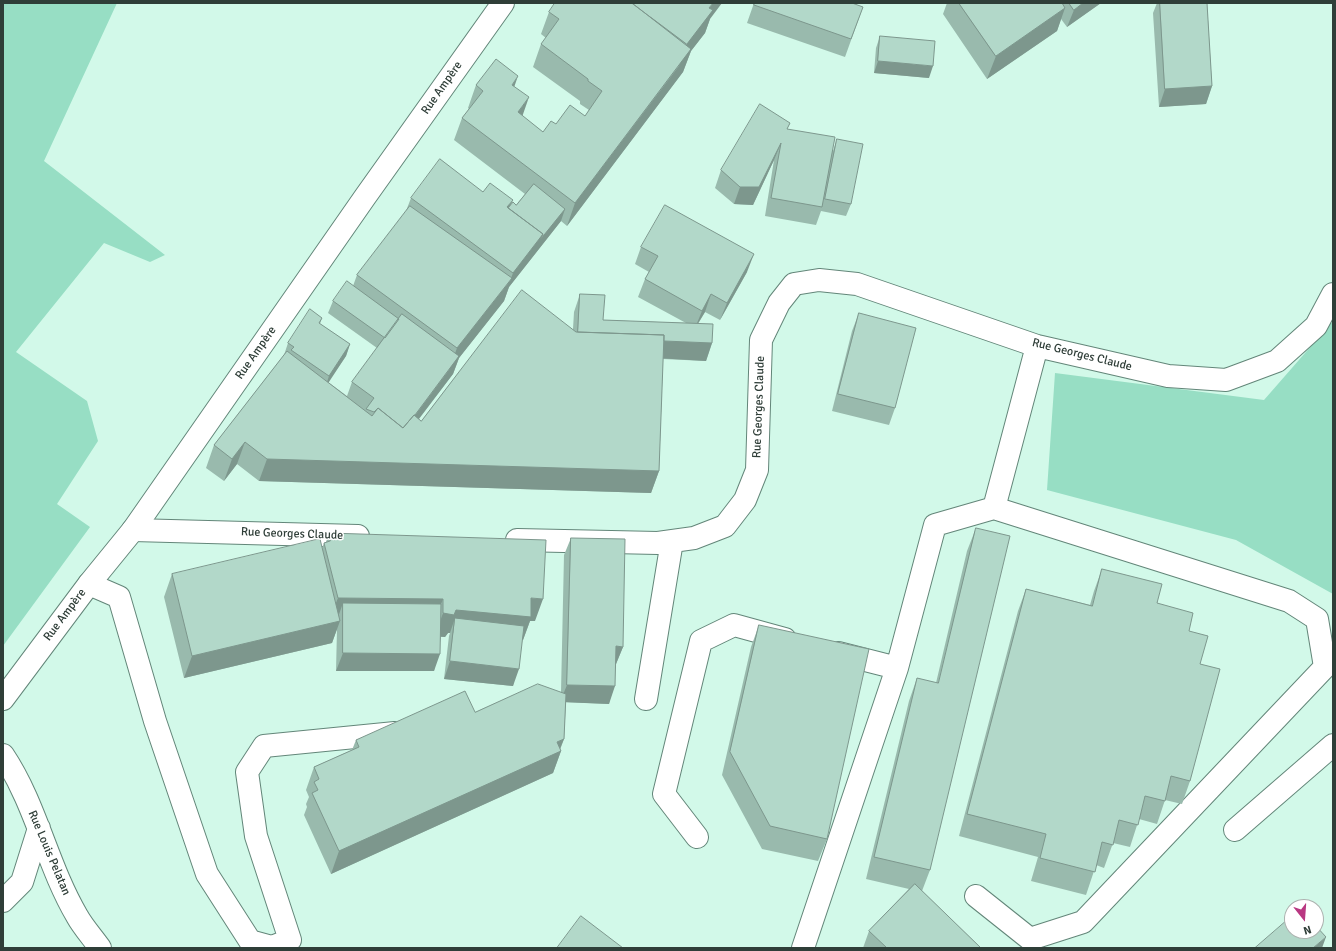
<!DOCTYPE html>
<meta charset="utf-8">
<style>
body{margin:0}
#map{position:relative;width:1336px;height:951px;overflow:hidden;background:#d2f9e9;font-family:Signika,sans-serif}
canvas{display:block}
.frame{position:absolute;inset:0;border:4px solid #2f3e38;pointer-events:none}
.north{position:absolute;left:1284px;top:899px;width:40px;height:40px;box-sizing:border-box;background:#fff;border:1px solid #acb2af;border-radius:50%;rotate:163deg;font-size:11px;font-weight:700;line-height:16px;text-align:center;color:#2f3e38}
.north::after{content:'';display:block;margin:auto;width:14px;height:18px;background:#b93882;clip-path:polygon(50% 0,100% 100%,50% 72%,0 100%)}
</style>
<div id="map">
<canvas width="1336" height="951"></canvas>
<div class="frame"></div>
<div class="north">N</div>
</div>
<script>
const c = document.querySelector('canvas').getContext('2d');
c.lineJoin = 'round';
function fill(path, color) { c.fillStyle = color; c.fill(path, 'evenodd'); }
function stroke(path, color, width, dash) { c.strokeStyle = color; c.lineWidth = width; c.lineCap = dash ? 'butt' : 'round'; c.setLineDash(dash || []); c.stroke(path); }
function drawText(font, color, halo, rows, align = 'center') {
  c.font = font + ' Signika,sans-serif'; c.lineWidth = 3; c.setLineDash([]); c.textBaseline = 'middle'; c.strokeStyle = halo; c.fillStyle = color; for (const [text, x, y, turn = 0] of rows) {
    c.save(); c.translate(x, y); c.rotate((+turn || 0) * Math.PI / 180); c.textAlign = isNaN(turn) ? turn : align; if (halo) c.strokeText(text, 0, 0); c.fillText(text, 0, 0); c.restore();
  }
}
fill(new Path2D(`
 M 3,3 L 117,3 L 44,161 L 165,255 L 150,262 L 104,243 L 16,352 L 87,401 L 98,441 L 57,504 L 90,527 L 3,646 Z
 M 1333,321 L 1333,594 L 1236,540 L 1047,490 L 1055,373 L 1264,400 Z`), '#97dec4');
const minor = new Path2D(`
 M 133,530 L 358,536
 M 517,540 L 658,543 L 694,538 L 725,526 L 745,500 L 757,470 L 761,340 L 779,303 L 794,284 L 819,280 L 857,284 L 1037,346 L 1168,376 L 1226,380 L 1277,361 L 1316,326 L 1333,294
 M 89,584 L 119,597 L 155,721 L 207,874 L 250,941 L 272,947 L 290,940 L 256,836 L 247,772 L 264,746 L 395,733
 M 838,653 L 897,668
 M 646,699 L 672,541
 M 3,755 C 36,804 47,865 77,916 C 83,927 93,938 100,948
 M 1235,830 L 1333,745
 M 697,837 L 664,794 L 701,641 L 734,625 L 785,639
 M 976,896 L 1030,939 L 1083,922 L 1325,667 L 1317,619 L 1289,601 L 994,508
 M 3,901 L 22,882 L 39,828
 M 803,948 L 897,668 L 935,525 L 994,508 L 1037,346`);
const major = new Path2D(`
 M 3,699 L 89,584 L 133,530 L 365,197 L 503,3`);
stroke(minor, '#638679', 24);
stroke(major, '#638679', 24);
stroke(minor, '#fff', 22);
stroke(major, '#fff', 22);
fill(new Path2D(`
 M 754,3 L 863,7 L 845,57 L 747,23 Z
 M 947,3 L 1101,3 L 1067,27 L 1061,19 L 1057,31 L 987,79 L 943,14 Z
 M 1157,3 L 1207,3 L 1212,86 L 1206,104 L 1159,107 L 1153,13 Z
 M 549,12 L 710,19 L 705,33 L 691,51 L 683,72 L 567,226 L 561,221 L 509,287 L 504,301 L 459,358 L 453,374 L 419,419 L 421,421 L 573,329 L 574,312 L 580,294 L 603,320 L 686,323 L 638,297 L 645,279 L 649,272 L 635,264 L 641,247 L 747,272 L 720,320 L 705,312 L 698,324 L 712,343 L 706,361 L 663,359 L 659,471 L 651,493 L 259,481 L 237,464 L 224,481 L 206,468 L 214,445 L 284,355 L 288,343 L 322,318 L 320,324 L 350,344 L 346,356 L 328,382 L 347,396 L 352,382 L 377,348 L 328,313 L 333,301 L 353,286 L 357,275 L 406,211 L 411,198 L 483,192 L 511,205 L 516,205 L 525,194 L 454,140 L 462,118 L 469,109 L 468,108 L 476,85 L 515,87 L 522,116 L 543,132 L 556,124 L 585,116 L 589,110 L 580,104 L 580,101 L 533,67 L 541,44 L 546,38 L 541,34 Z
 M 880,36 L 929,78 L 874,73 L 876,48 Z
 M 790,123 L 787,129 L 833,151 L 837,139 L 851,204 L 846,216 L 821,211 L 816,225 L 765,216 L 774,160 L 753,205 L 734,204 L 715,188 L 721,170 Z
 M 859,313 L 895,408 L 889,425 L 832,411 L 852,331 Z
 M 976,528 L 930,870 L 922,891 L 981,948 L 863,948 L 869,931 L 909,889 L 866,879 L 909,701 L 917,678 L 936,683 L 967,551 Z
 M 329,533 L 535,621 L 530,621 L 523,640 L 522,640 L 513,686 L 444,679 L 449,636 L 450,633 L 448,633 L 445,637 L 441,637 L 434,671 L 336,671 L 337,629 L 332,643 L 184,678 L 164,597 L 172,574 L 322,548 L 324,543 L 326,542 Z
 M 571,538 L 623,647 L 616,664 L 609,704 L 566,702 L 564,739 L 560,750 L 561,751 L 553,773 L 331,874 L 304,815 L 307,807 L 306,804 L 309,797 L 306,790 L 314,767 L 352,750 L 356,740 L 561,692 L 564,555 Z
 M 1102,569 L 1157,603 L 1189,631 L 1200,664 L 1190,781 L 1182,804 L 1165,800 L 1157,824 L 1139,819 L 1130,847 L 1113,843 L 1104,868 L 1096,865 L 1086,895 L 1031,881 L 1038,857 L 959,836 L 1018,611 L 1026,589 L 1090,605 L 1094,591 Z
 M 759,625 L 827,839 L 818,861 L 762,849 L 722,775 L 751,647 Z`), '#99baad');
fill(new Path2D(`
 M 713,3 L 722,3 L 710,19 L 705,33 L 691,51 L 683,72 L 567,226 L 575,203 L 679,66 L 687,44 L 709,8 Z
 M 1083,3 L 1101,3 L 1067,27 L 1074,10 Z
 M 1065,8 L 1057,31 L 987,79 L 996,56 Z
 M 878,61 L 933,66 L 929,78 L 874,73 Z
 M 518,76 L 510,99 L 512,85 Z
 M 1212,86 L 1206,104 L 1159,107 L 1165,89 Z
 M 529,97 L 521,120 L 518,112 Z
 M 781,143 L 774,160 L 753,205 L 734,204 L 740,187 Z
 M 513,200 L 509,209 L 507,207 Z
 M 565,209 L 561,221 L 509,287 L 504,301 L 459,358 L 453,374 L 395,450 L 402,433 L 449,370 L 457,348 L 510,281 L 513,273 L 543,234 Z
 M 754,254 L 747,272 L 720,320 L 727,303 Z
 M 711,294 L 705,312 L 695,328 L 702,311 Z
 M 662,341 L 712,343 L 706,361 L 656,358 Z
 M 350,344 L 346,356 L 325,388 L 329,376 Z
 M 245,442 L 237,464 L 224,481 L 232,459 Z
 M 267,459 L 659,471 L 651,493 L 259,481 Z
 M 338,598 L 443,599 L 435,621 L 343,603 L 337,620 L 329,620 Z
 M 531,598 L 543,599 L 535,621 L 530,621 L 523,640 L 453,633 L 455,618 L 450,633 L 448,633 L 445,637 L 435,636 L 443,613 L 456,610 Z
 M 340,621 L 332,643 L 184,678 L 192,656 Z
 M 616,646 L 623,647 L 616,664 L 610,664 Z
 M 343,653 L 440,654 L 434,671 L 336,671 Z
 M 450,661 L 519,669 L 513,686 L 444,679 Z
 M 567,685 L 615,686 L 609,704 L 560,702 Z
 M 564,739 L 559,751 L 561,751 L 553,773 L 331,874 L 339,851 Z
 M 1326,937 L 1322,948 L 1313,948 Z`), '#7d978d');
const building = new Path2D(`
 M 555,3 L 632,3 L 691,49 L 575,203 L 462,118 L 483,91 L 476,85 L 496,59 L 518,76 L 512,85 L 529,97 L 518,112 L 543,132 L 551,121 L 556,124 L 570,105 L 585,116 L 602,91 L 588,81 L 588,79 L 541,44 L 559,19 L 549,12 Z
 M 632,3 L 713,3 L 709,8 L 713,10 L 687,44 Z
 M 755,3 L 852,3 L 863,7 L 851,39 L 754,5 Z
 M 959,3 L 1062,3 L 1065,8 L 996,56 Z
 M 1069,3 L 1083,3 L 1074,10 Z
 M 1160,3 L 1207,3 L 1212,86 L 1165,89 Z
 M 880,36 L 935,41 L 933,66 L 878,61 Z
 M 760,104 L 790,123 L 787,129 L 835,137 L 822,207 L 771,198 L 781,143 L 759,187 L 740,187 L 721,170 Z
 M 837,139 L 863,144 L 851,204 L 825,199 Z
 M 440,159 L 483,192 L 490,183 L 513,200 L 507,207 L 543,234 L 513,273 L 411,198 Z
 M 534,184 L 565,209 L 540,240 L 543,234 L 508,208 L 513,202 L 516,205 Z
 M 665,205 L 754,254 L 727,303 L 711,294 L 702,311 L 645,279 L 658,256 L 641,247 Z
 M 410,206 L 512,278 L 457,348 L 357,275 Z
 M 347,281 L 399,319 L 385,338 L 333,301 Z
 M 522,290 L 576,332 L 664,335 L 659,471 L 267,459 L 245,442 L 232,459 L 214,445 L 287,351 L 372,416 L 378,408 L 403,428 L 414,415 L 421,421 Z
 M 580,294 L 605,295 L 603,320 L 713,324 L 712,343 L 664,341 L 664,335 L 578,332 Z
 M 310,309 L 322,318 L 319,323 L 350,344 L 329,376 L 291,350 L 294,347 L 288,343 Z
 M 859,313 L 916,328 L 895,408 L 838,394 Z
 M 402,314 L 459,356 L 415,415 L 414,415 L 403,428 L 378,408 L 374,412 L 366,409 L 374,398 L 352,382 Z
 M 976,528 L 1010,536 L 930,870 L 874,857 L 917,678 L 938,683 Z
 M 329,533 L 546,540 L 543,599 L 531,598 L 531,617 L 456,610 L 454,615 L 443,613 L 443,599 L 338,598 L 324,543 L 330,541 Z
 M 571,538 L 625,539 L 623,647 L 616,646 L 615,686 L 567,685 Z
 M 320,539 L 340,621 L 192,656 L 172,574 Z
 M 1102,569 L 1162,584 L 1157,603 L 1193,613 L 1189,631 L 1208,636 L 1200,664 L 1220,669 L 1190,781 L 1171,776 L 1165,801 L 1145,796 L 1138,825 L 1119,820 L 1113,845 L 1102,842 L 1095,872 L 1040,858 L 1046,834 L 967,814 L 1026,589 L 1092,606 Z
 M 343,603 L 441,604 L 440,654 L 343,653 Z
 M 455,618 L 524,626 L 519,669 L 450,661 Z
 M 759,625 L 869,649 L 827,839 L 770,826 L 730,752 Z
 M 538,684 L 566,694 L 564,739 L 557,742 L 561,751 L 339,851 L 312,793 L 318,790 L 314,782 L 319,779 L 314,767 L 359,747 L 356,740 L 465,691 L 475,712 Z
 M 915,884 L 981,948 L 887,948 L 869,931 Z
 M 581,916 L 623,948 L 557,948 Z
 M 1292,916 L 1292,931 L 1316,931 L 1316,926 L 1326,937 L 1313,948 L 1255,948 Z`);
fill(building, '#b2d8c9');
stroke(building, '#7d978d', 1);
drawText('12px', '#2f3e38', '#fff', [
 ["Rue Ampère",442,88,-55],
 ["Rue Ampère",256,353,-55],
 ["Rue Georges Claude",1082,355,14],
 ["Rue Georges Claude",759,407,-88],
 ["Rue Georges Claude",292,534,2],
 ["Rue Ampère",65,615,-53],
 ["Rue Louis Pelatan",49,853,67]
]);
</script>
